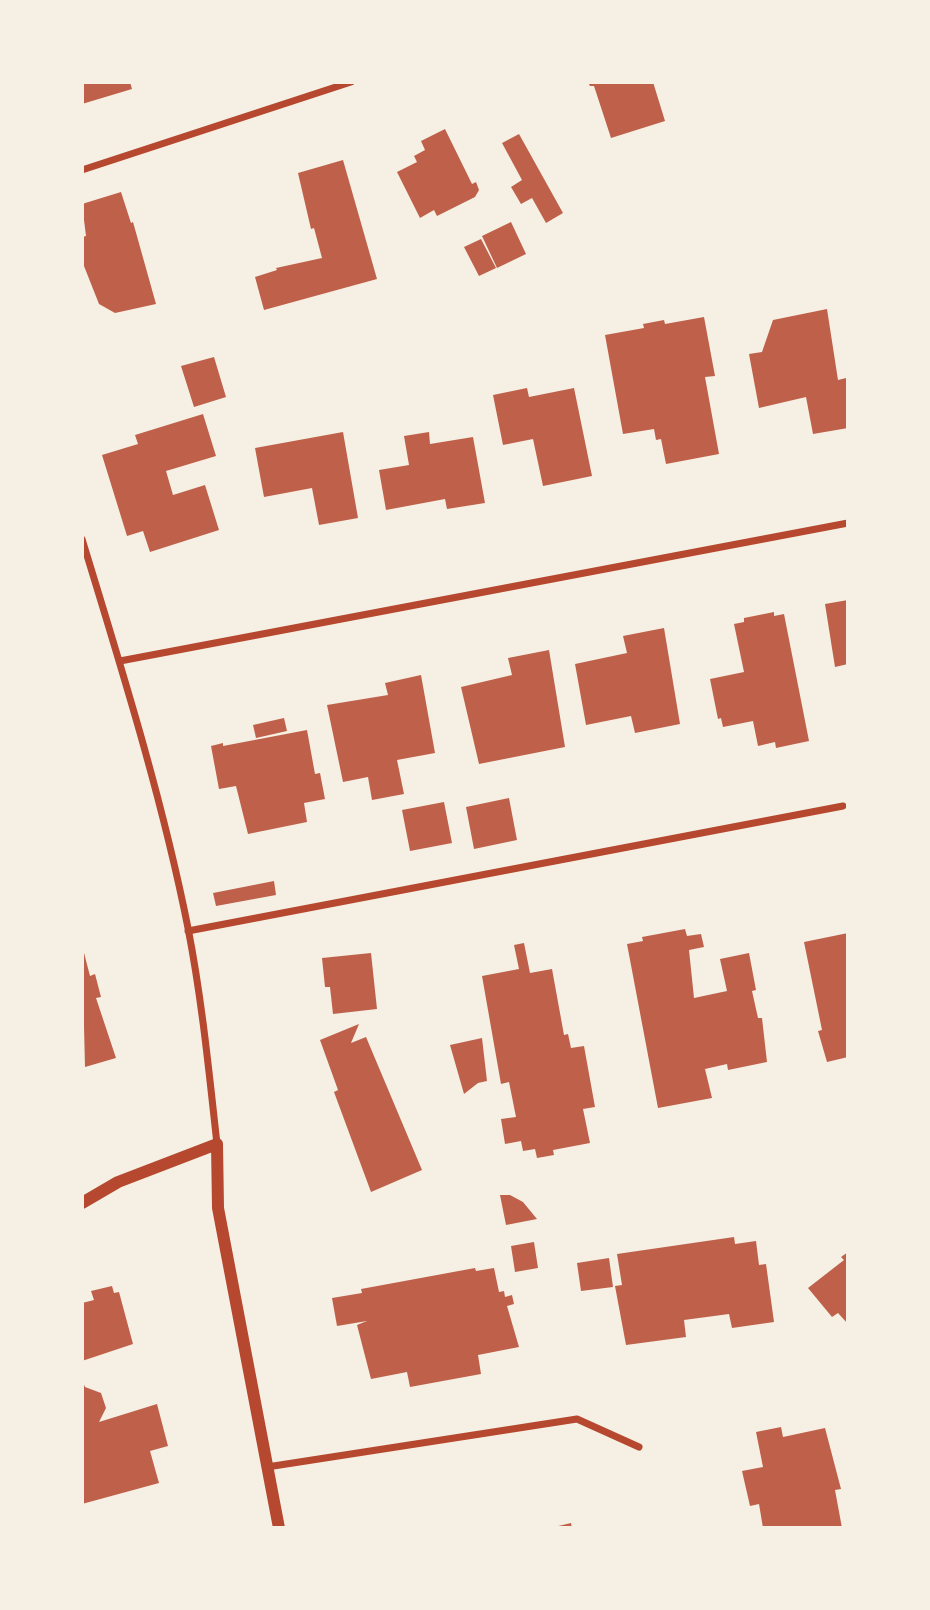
<!DOCTYPE html>
<style>
body{margin:0}
#map{position:relative;width:930px;height:1610px;overflow:hidden;background:#f6efe4;font-family:"Golos Text",sans-serif}
canvas{display:block}
.frame{position:absolute;inset:0;border:84px solid #f6efe4;pointer-events:none}
</style>
<div id="map">
<canvas width="930" height="1610"></canvas>
<div class="frame"></div>
</div>
<script>
const c = document.querySelector('canvas').getContext('2d');
c.lineJoin = 'round';
function fill(path, color) { c.fillStyle = color; c.fill(path, 'evenodd'); }
function stroke(path, color, width, dash) { c.strokeStyle = color; c.lineWidth = width; c.lineCap = dash ? 'butt' : 'round'; c.setLineDash(dash || []); c.stroke(path); }
fill(new Path2D(`
 M 82,82 L 130,82 L 132,89 L 82,104 Z
 M 588,82 L 653,82 L 665,121 L 611,138 L 594,86 L 590,86 Z
 M 445,129 L 472,184 L 476,182 L 479,190 L 475,197 L 437,216 L 434,210 L 420,218 L 397,172 L 417,162 L 414,156 L 425,150 L 421,141 Z
 M 519,134 L 563,213 L 546,223 L 532,198 L 521,204 L 511,187 L 522,180 L 502,143 Z
 M 343,160 L 377,279 L 264,310 L 255,277 L 277,270 L 276,268 L 322,258 L 314,228 L 311,229 L 298,173 Z
 M 121,192 L 131,223 L 133,222 L 156,304 L 115,313 L 99,304 L 82,261 L 82,237 L 86,236 L 82,204 Z
 M 511,222 L 526,254 L 497,268 L 482,236 Z
 M 481,239 L 496,268 L 479,276 L 464,247 Z
 M 827,309 L 838,380 L 846,378 L 848,390 L 848,428 L 813,434 L 806,397 L 759,408 L 749,354 L 762,352 L 773,320 Z
 M 704,317 L 715,376 L 705,377 L 719,454 L 666,464 L 661,439 L 656,440 L 654,429 L 623,434 L 605,335 L 644,328 L 643,324 L 664,320 L 665,324 Z
 M 214,357 L 226,397 L 194,407 L 181,366 Z
 M 527,388 L 529,397 L 574,388 L 592,476 L 543,486 L 533,439 L 503,445 L 493,395 Z
 M 203,414 L 216,456 L 166,471 L 173,495 L 205,485 L 219,530 L 150,552 L 143,531 L 127,536 L 102,455 L 138,444 L 135,435 Z
 M 343,432 L 358,518 L 319,525 L 312,488 L 264,497 L 255,448 Z
 M 429,432 L 430,444 L 473,437 L 485,503 L 447,509 L 445,499 L 386,510 L 379,470 L 409,465 L 404,436 Z
 M 848,600 L 848,664 L 835,667 L 825,604 Z
 M 774,612 L 774,616 L 784,614 L 809,741 L 776,748 L 775,742 L 758,746 L 753,721 L 723,727 L 721,718 L 718,719 L 710,679 L 744,672 L 734,624 L 744,622 L 744,618 Z
 M 664,628 L 680,724 L 635,733 L 631,716 L 586,725 L 575,664 L 627,653 L 623,636 Z
 M 549,650 L 565,747 L 479,764 L 461,687 L 512,675 L 508,658 Z
 M 421,675 L 435,753 L 397,760 L 404,794 L 372,800 L 368,777 L 343,782 L 327,705 L 388,695 L 385,683 Z
 M 284,718 L 287,731 L 256,738 L 253,725 Z
 M 307,730 L 315,774 L 320,773 L 325,799 L 304,803 L 307,822 L 248,834 L 236,786 L 219,789 L 211,746 L 223,743 L 223,746 Z
 M 509,798 L 517,840 L 474,849 L 466,807 Z
 M 444,802 L 452,843 L 410,851 L 402,810 Z
 M 274,881 L 276,895 L 216,906 L 213,893 Z
 M 685,929 L 687,936 L 701,934 L 704,947 L 689,950 L 694,998 L 727,991 L 720,959 L 749,953 L 756,990 L 752,991 L 758,1018 L 762,1018 L 767,1062 L 728,1070 L 727,1064 L 705,1069 L 712,1098 L 658,1108 L 627,944 L 643,941 L 642,937 Z
 M 848,933 L 848,1057 L 827,1062 L 818,1031 L 822,1030 L 804,942 Z
 M 524,943 L 530,973 L 552,969 L 564,1035 L 568,1034 L 571,1048 L 584,1046 L 595,1107 L 583,1109 L 590,1143 L 553,1150 L 554,1155 L 537,1158 L 535,1149 L 523,1151 L 521,1141 L 505,1144 L 501,1119 L 516,1117 L 509,1082 L 501,1084 L 482,976 L 519,969 L 514,945 Z
 M 82,945 L 90,976 L 95,974 L 101,997 L 96,998 L 116,1058 L 85,1067 Z
 M 371,953 L 377,1009 L 333,1014 L 330,987 L 325,987 L 322,958 Z
 M 359,1024 L 351,1043 L 366,1037 L 422,1170 L 371,1192 L 334,1092 L 338,1090 L 320,1040 Z
 M 482,1038 L 487,1081 L 478,1083 L 464,1094 L 450,1045 Z
 M 500,1195 L 510,1195 L 523,1202 L 537,1219 L 506,1225 Z
 M 734,1237 L 735,1244 L 756,1241 L 759,1265 L 766,1264 L 774,1322 L 732,1328 L 729,1314 L 684,1320 L 686,1337 L 626,1345 L 615,1286 L 622,1285 L 617,1254 Z
 M 534,1242 L 538,1268 L 515,1272 L 511,1246 Z
 M 848,1252 L 848,1324 L 838,1313 L 832,1317 L 808,1288 L 844,1260 L 841,1257 Z
 M 609,1258 L 613,1287 L 581,1291 L 577,1263 Z
 M 475,1268 L 476,1271 L 494,1268 L 499,1292 L 504,1291 L 505,1297 L 512,1295 L 514,1304 L 507,1306 L 519,1347 L 478,1355 L 481,1374 L 410,1387 L 407,1372 L 371,1379 L 357,1325 L 367,1321 L 337,1326 L 332,1298 L 362,1293 L 361,1289 Z
 M 112,1286 L 114,1293 L 119,1292 L 133,1344 L 82,1361 L 82,1303 L 94,1300 L 91,1291 Z
 M 82,1380 L 85,1387 L 101,1393 L 106,1408 L 99,1422 L 157,1404 L 168,1446 L 150,1451 L 159,1483 L 82,1504 Z
 M 781,1427 L 783,1437 L 825,1428 L 841,1489 L 835,1490 L 842,1528 L 763,1528 L 759,1504 L 750,1506 L 742,1471 L 763,1467 L 756,1432 Z
 M 571,1523 L 572,1528 L 554,1528 L 554,1527 Z`), '#bf614a');
stroke(new Path2D(`
 M 82,170 L 351,82
 M 82,539 C 121,667 162,797 188,928 C 202,1000 209,1072 217,1144
 M 120,661 L 848,523
 M 188,931 L 843,806
 M 267,1467 L 577,1419 L 639,1447`), '#b5482f', 7);
stroke(new Path2D(`
 M 82,1203 L 118,1182 L 217,1144 L 218,1208 L 279,1528`), '#b5482f', 12);
</script>
